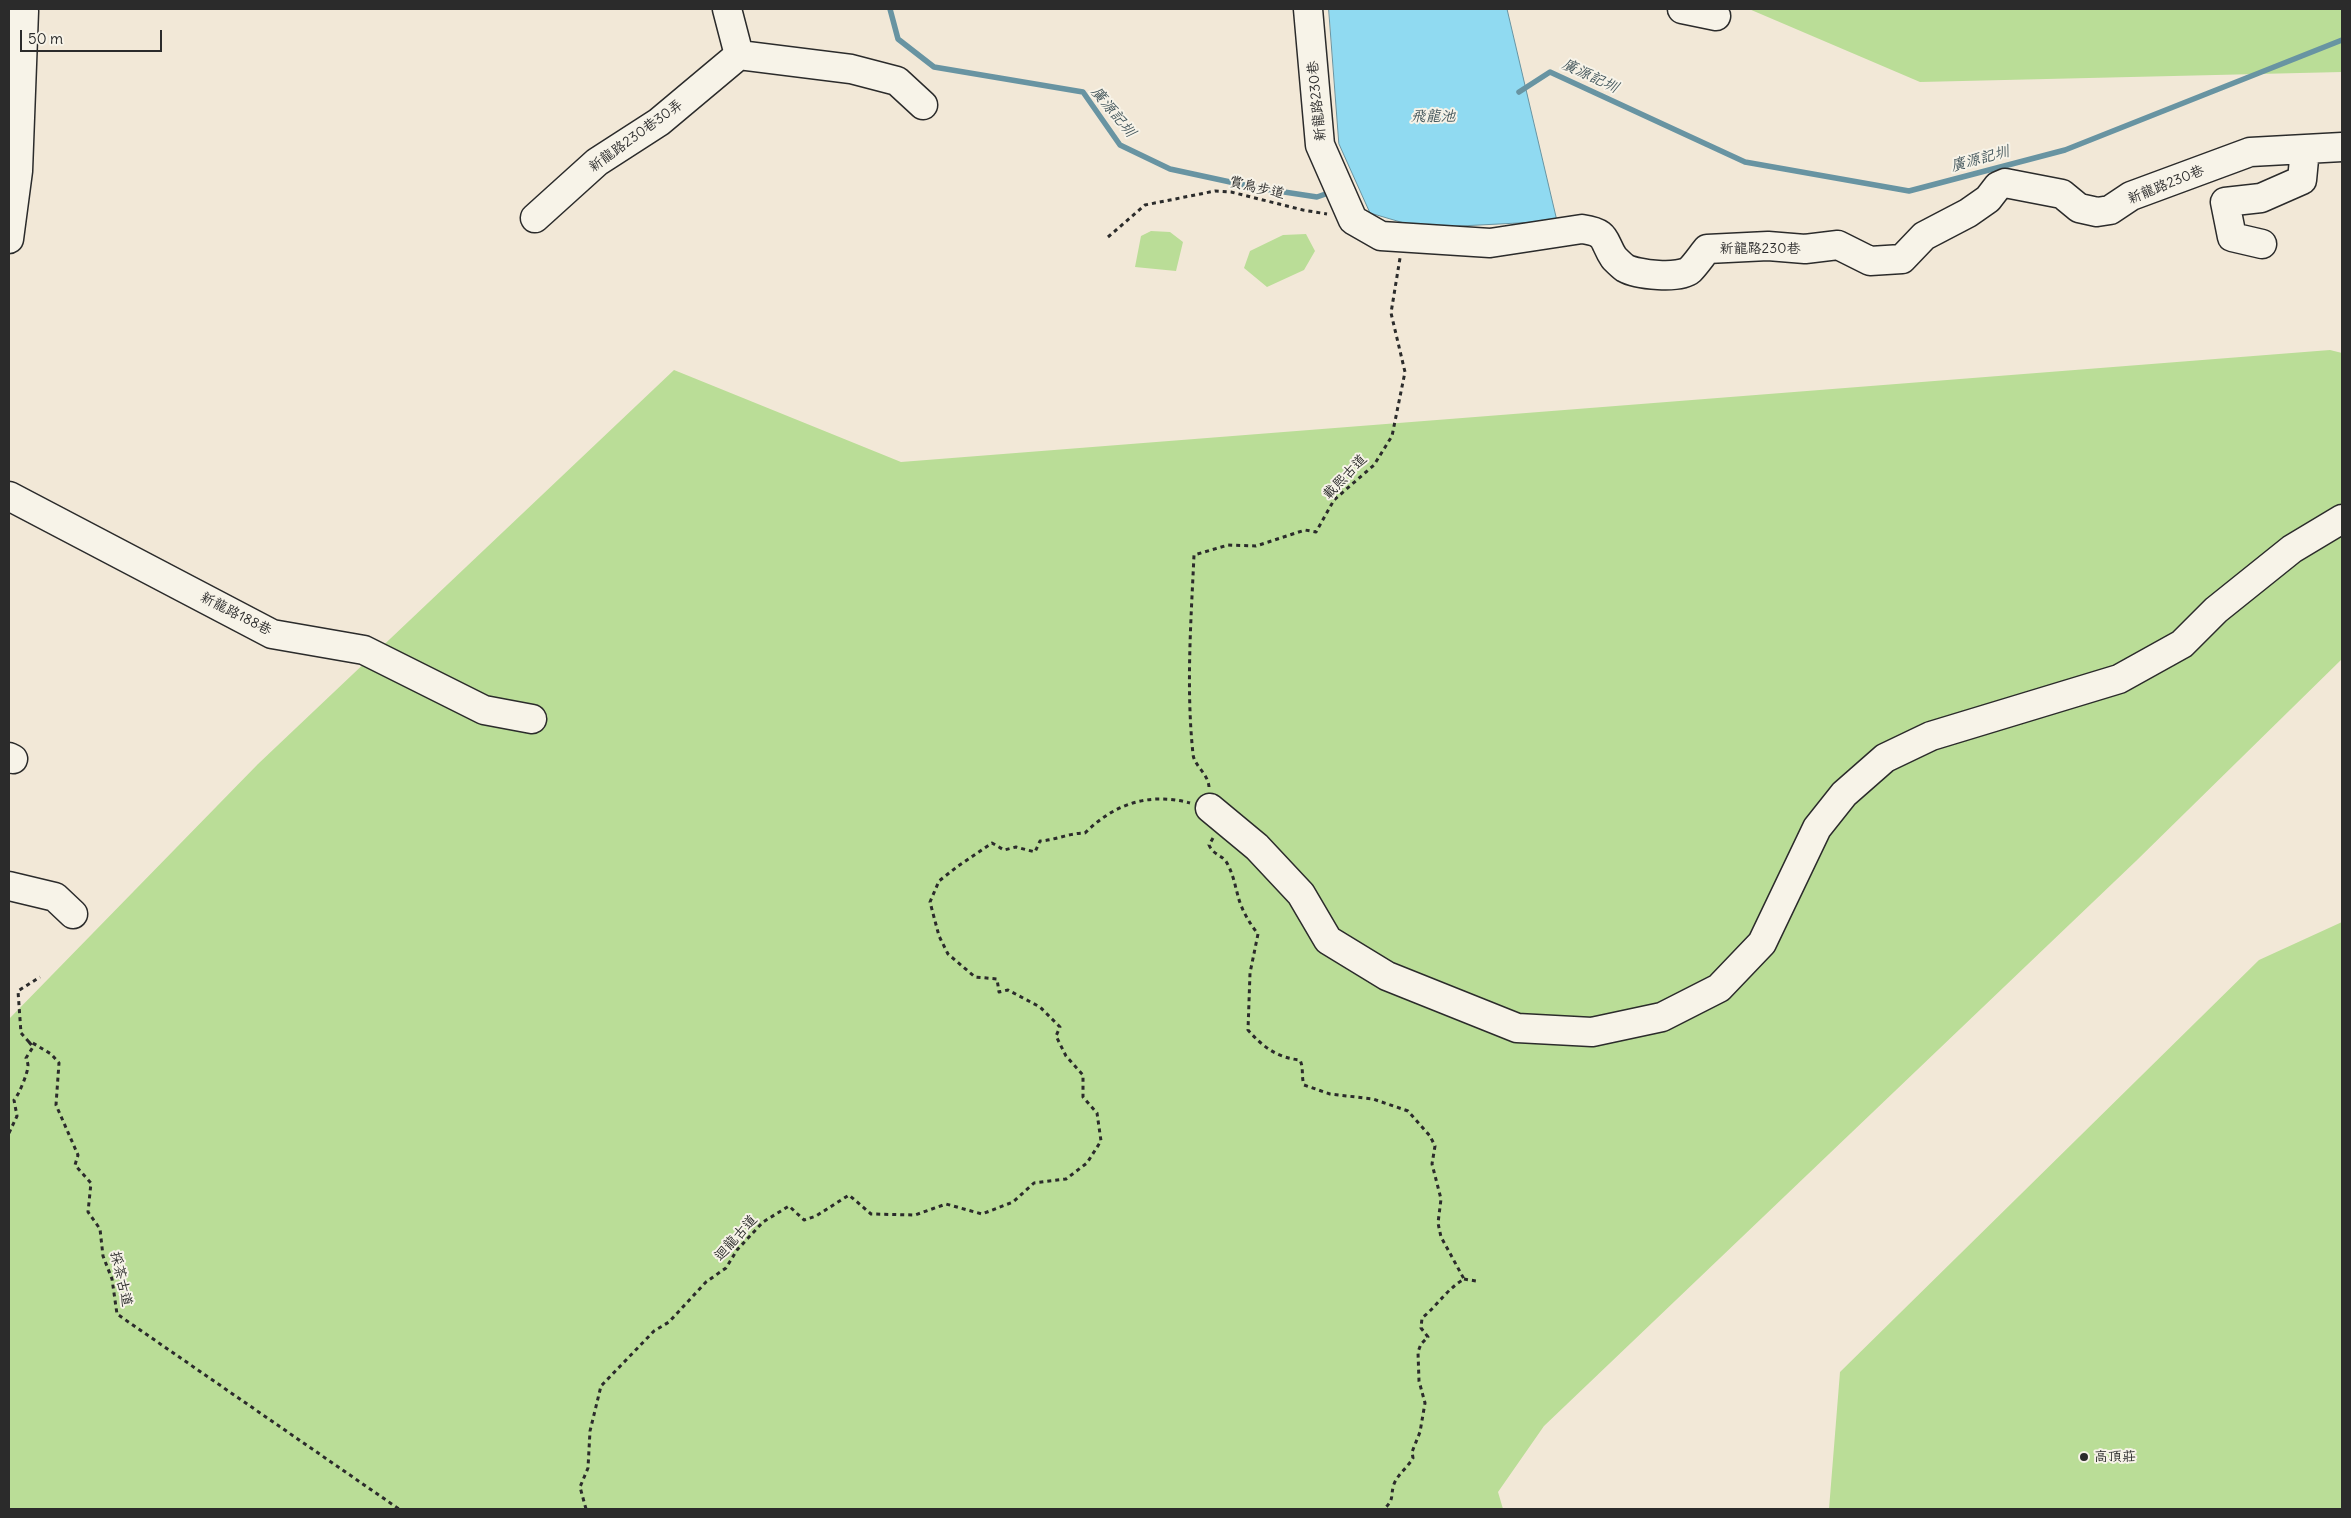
<!DOCTYPE html>
<meta charset="utf-8">
<style>
body{margin:0}
#map{position:relative;width:2351px;height:1518px;overflow:hidden;background:#f2e8d7;font-family:Delius,sans-serif}
canvas{display:block}
.frame{position:absolute;inset:0;border:10px solid #2b2b2b;pointer-events:none}
.scale{position:absolute;left:20px;top:30px;width:142px;height:22px;box-sizing:border-box;border:2px solid #2b2b2b;border-top:0;padding-left:6px;font-size:15px;line-height:18px;white-space:nowrap;color:#2b2b2b;-webkit-text-stroke:4px #f7f3e8;paint-order:stroke}
</style>
<div id="map">
<canvas width="2351" height="1518"></canvas>
<div class="frame"></div>
<div class="scale">50 m</div>
</div>
<script>
const c = document.querySelector('canvas').getContext('2d');
c.lineJoin = 'round';
function fill(path, color) { c.fillStyle = color; c.fill(path, 'evenodd'); }
function stroke(path, color, width, dash) { c.strokeStyle = color; c.lineWidth = width; c.lineCap = dash ? 'butt' : 'round'; c.setLineDash(dash || []); c.stroke(path); }
function drawText(font, color, halo, rows, align = 'center') {
  c.font = font + ' Delius,"LXGW WenKai TC",sans-serif'; c.lineWidth = 4; c.setLineDash([]); c.textBaseline = 'middle'; c.strokeStyle = halo; c.fillStyle = color; for (const [text, x, y, turn = 0] of rows) {
    c.save(); c.translate(x, y); c.rotate((+turn || 0) * Math.PI / 180); c.textAlign = isNaN(turn) ? turn : align; if (halo) c.strokeText(text, 0, 0); c.fillText(text, 0, 0); c.restore();
  }
}
fill(new Path2D(`
 M 1749,9 L 2342,9 L 2342,72 L 1920,82 Z
 M 1151,231 L 1170,232 L 1183,242 L 1176,271 L 1135,267 L 1141,236 Z
 M 1306,234 L 1315,251 L 1304,270 L 1267,287 L 1244,268 L 1250,251 L 1283,235 Z
 M 2330,350 L 2342,353 L 2342,659 L 2136,861 L 1544,1426 L 1498,1492 L 1503,1509 L 9,1509 L 9,1019 L 258,764 L 674,370 L 901,462 Z
 M 2342,922 L 2342,1509 L 1829,1509 L 1840,1372 L 2259,960 Z`), '#badd97');
const water = new Path2D(`
 M 1329,9 L 1507,9 L 1557,221 L 1421,228 L 1370,213 L 1339,144 Z`);
fill(water, '#90daf1');
stroke(water, '#6894a2', 1);
stroke(new Path2D(`
 M 890,9 L 898,39 L 934,67 L 1083,92 L 1120,145 L 1170,169 L 1258,188 L 1317,197 L 1334,191
 M 1519,92 L 1550,72 L 1745,162 L 1909,191 L 2065,150 L 2342,40`), '#6894a2', 5.5);
const minor = new Path2D(`
 M 727,9 L 739,55
 M 1308,9 L 1320,145 L 1353,220 L 1381,236 L 1490,243 L 1582,229 C 1609,233 1602,240 1614,258 C 1617,261 1622,266 1625,268 C 1637,275 1680,279 1690,270 C 1696,264 1702,255 1707,249 L 1768,246 L 1805,249 L 1838,245 L 1870,261 L 1902,259 L 1924,236 L 1968,213 L 1988,199 L 1998,186 L 2005,183 L 2062,194 L 2079,208 L 2097,212 L 2110,210 L 2131,196 L 2250,152 L 2342,147
 M 1682,9 L 1716,16
 M 535,218 L 597,162 L 659,122 L 739,55 L 851,69 L 897,81 L 923,105
 M 9,239 L 18,171 L 24,11 L 22,9
 M 2262,244 L 2232,237 L 2225,202 L 2261,198 L 2302,180 L 2305,149
 M 9,496 L 272,634 L 364,650 L 484,710 L 532,719
 M 9,757 L 13,759
 M 1210,808 L 1257,847 L 1301,894 L 1328,940 L 1387,976 L 1517,1028 L 1592,1032 L 1662,1017 L 1719,988 L 1762,943 L 1817,828 L 1844,794 L 1885,758 L 1931,736 L 2119,679 L 2182,644 L 2216,610 L 2292,549 L 2342,519
 M 9,886 L 55,897 L 73,914`);
stroke(minor, '#2b2b2b', 31);
stroke(new Path2D(`
 M 1108,237 L 1145,205 L 1215,191 L 1231,192 L 1303,210 L 1327,214
 M 1209,787 C 1208,773 1194,766 1193,754 C 1186,688 1191,621 1194,555 L 1228,545 L 1256,546 L 1305,530 L 1316,532 L 1334,500 L 1374,465 L 1392,436 L 1405,372 L 1391,313 L 1400,258
 M 1213,838 L 1209,845 C 1214,856 1223,855 1227,863 C 1233,874 1235,885 1238,896 C 1241,909 1250,924 1258,934 L 1250,973 L 1248,1030 C 1262,1046 1277,1058 1300,1060 C 1304,1069 1301,1076 1304,1085 L 1330,1094 L 1373,1099 L 1408,1111 L 1430,1136 L 1435,1146 L 1432,1164 L 1441,1199 L 1438,1223 L 1441,1237 L 1464,1279 C 1446,1290 1437,1306 1422,1318 L 1421,1328 L 1428,1337 L 1421,1344 L 1418,1352 L 1419,1381 L 1425,1403 L 1420,1432 L 1412,1452 L 1413,1458 C 1408,1467 1398,1474 1394,1484 C 1390,1496 1395,1499 1384,1509
 M 29,1042 L 21,1033 L 18,991 L 40,977
 M 9,1133 L 17,1116 L 14,1100 C 19,1095 28,1072 28,1066 C 28,1063 27,1061 26,1058 L 33,1047 L 29,1042 L 31,1042 L 51,1054 L 59,1063 L 56,1105 L 78,1155 L 75,1165 L 91,1183 L 88,1212 L 100,1229 L 103,1256 L 112,1279 L 117,1314 L 399,1509
 M 1464,1279 L 1476,1281
 M 586,1509 L 580,1487 L 588,1468 L 590,1431 L 601,1386 L 654,1331 L 669,1322 L 706,1282 L 726,1268 L 737,1250 L 763,1222 L 789,1206 L 804,1220 L 816,1216 L 849,1195 L 871,1214 L 915,1215 L 946,1204 L 982,1214 L 1013,1202 L 1034,1183 L 1066,1179 L 1087,1163 L 1101,1141 L 1097,1113 L 1083,1097 L 1083,1075 L 1066,1056 L 1056,1036 L 1060,1027 L 1040,1007 L 1008,990 L 999,992 L 997,979 L 975,977 L 948,954 L 939,936 L 930,902 L 939,881 L 958,866 L 992,843 L 1004,850 L 1016,847 L 1035,852 L 1040,841 C 1056,840 1069,833 1085,833 C 1114,804 1149,792 1190,803`), '#2b2b2b', 3, [4, 4]);
stroke(minor, '#f7f3e8', 28);
for (const [x, y, r, color] of [
 [2084,1457,5,"#2b2b2b"]
]) { const dot = new Path2D(); dot.arc(x, y, r, 0, 2 * Math.PI); c.fillStyle = color; c.fill(dot); stroke(dot, '#f7f3e8', 2); }
drawText('14px', '#2b2b2b', '#f7f3e8', [
 ["新龍路230巷",1317,101,-96],
 ["新龍路230巷30弄",636,136,-36],
 ["新龍路230巷",2166,185,-22],
 ["賞鳥步道",1257,188,13],
 ["新龍路230巷",1760,249],
 ["載熙古道",1345,477,-46],
 ["新龍路188巷",236,614,27],
 ["迴龍古道",736,1238,-48],
 ["採茶古道",121,1279,77]
]);
drawText('14px', '#2b2b2b', '#f7f3e8', [
 ["高頂莊",2094,1457]
], 'left');
drawText('italic 15px', '#44575c', '#f7f3e8', [
 ["廣源記圳",1590,76,25],
 ["廣源記圳",1113,112,50],
 ["飛龍池",1433,117],
 ["廣源記圳",1980,159,-15]
]);
</script>
